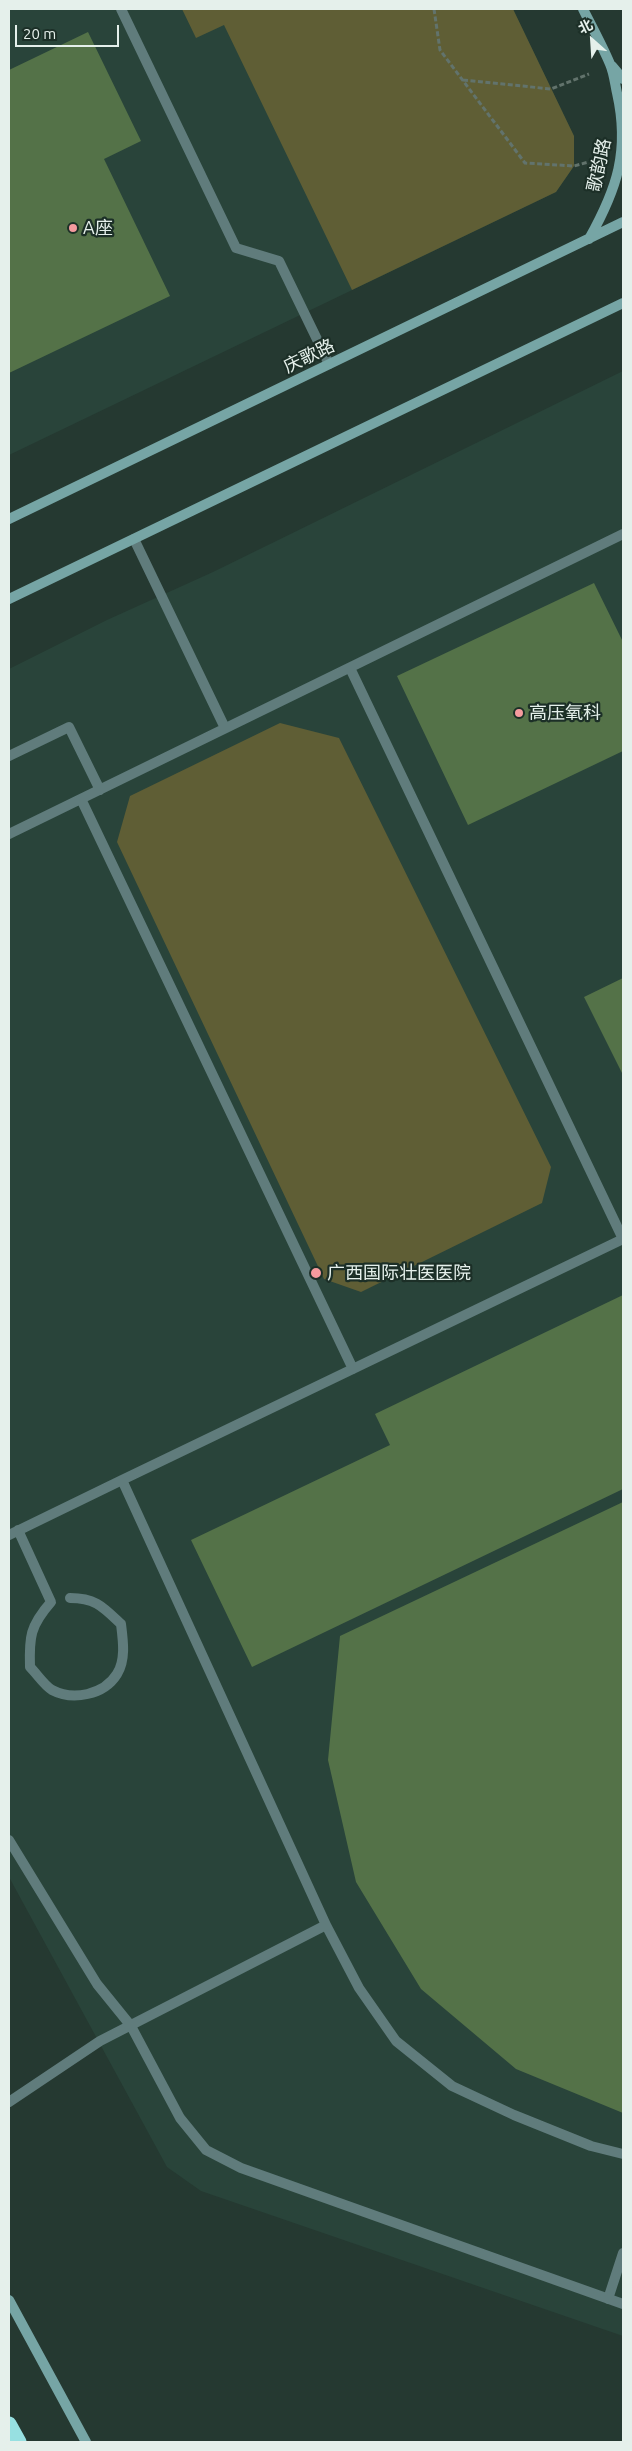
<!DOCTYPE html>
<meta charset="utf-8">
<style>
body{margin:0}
#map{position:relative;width:632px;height:2451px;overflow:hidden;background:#253931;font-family:Ubuntu,"Noto Sans SC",sans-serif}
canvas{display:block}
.frame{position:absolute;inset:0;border:10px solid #e5f0eb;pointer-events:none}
.north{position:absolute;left:567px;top:15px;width:50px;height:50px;-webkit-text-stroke:4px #1c2f27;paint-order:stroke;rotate:334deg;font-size:14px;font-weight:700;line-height:20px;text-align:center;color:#e5f0eb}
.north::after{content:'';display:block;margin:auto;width:18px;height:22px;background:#e5f0eb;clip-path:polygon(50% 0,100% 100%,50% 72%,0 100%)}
.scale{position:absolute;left:15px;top:25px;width:104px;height:22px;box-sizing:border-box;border:2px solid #e5f0eb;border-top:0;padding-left:6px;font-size:15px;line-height:18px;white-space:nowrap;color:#e5f0eb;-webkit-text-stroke:4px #1c2f27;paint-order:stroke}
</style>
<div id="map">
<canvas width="632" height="2451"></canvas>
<div class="frame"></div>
<div class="north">北</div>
<div class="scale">20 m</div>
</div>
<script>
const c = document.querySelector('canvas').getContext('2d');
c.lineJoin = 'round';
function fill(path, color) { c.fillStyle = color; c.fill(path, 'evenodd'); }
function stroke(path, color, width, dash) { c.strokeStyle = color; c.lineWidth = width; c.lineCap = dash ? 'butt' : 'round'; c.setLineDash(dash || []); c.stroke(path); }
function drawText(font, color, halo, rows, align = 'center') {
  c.font = font + ' Ubuntu,"Noto Sans SC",sans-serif'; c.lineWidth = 4.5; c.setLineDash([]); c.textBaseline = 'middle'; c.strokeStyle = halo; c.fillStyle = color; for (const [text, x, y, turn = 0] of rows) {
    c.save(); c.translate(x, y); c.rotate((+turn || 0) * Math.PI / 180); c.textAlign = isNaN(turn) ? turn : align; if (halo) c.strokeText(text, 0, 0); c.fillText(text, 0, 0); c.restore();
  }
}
fill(new Path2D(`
 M 9,9 L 513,9 L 574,136 L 574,166 L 556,192 L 9,455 Z
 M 623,371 L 623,2336 L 201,2191 L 167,2167 L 9,1877 L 9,669 L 107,620 L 213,572 Z`), '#29443a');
fill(new Path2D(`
 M 182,9 L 513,9 L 574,136 L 574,166 L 556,192 L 352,290 L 224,25 L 196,38 Z
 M 280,723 L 339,738 L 551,1167 L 542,1203 L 361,1292 L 324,1279 L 117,842 L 130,796 Z`), '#5f5e35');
fill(new Path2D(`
 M 88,32 L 141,141 L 104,159 L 170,296 L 9,373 L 9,70 Z
 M 594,583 L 623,642 L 623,751 L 468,825 L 397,676 Z
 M 623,978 L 623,1075 L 584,997 Z
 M 623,1295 L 623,1489 L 252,1667 L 191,1540 L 390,1445 L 375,1414 Z
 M 623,1502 L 623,2113 L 516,2069 L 421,1989 L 356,1882 L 328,1760 L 340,1636 Z`), '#547248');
stroke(new Path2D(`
 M 434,9 L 440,50 L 525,163 L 574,166 L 596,160
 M 463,80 L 551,89 L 589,74`), '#62736c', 3, [5, 2.5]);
stroke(new Path2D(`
 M 121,9 L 236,248 L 279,261 L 329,364
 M 134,539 L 225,728
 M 350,668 L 623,1239
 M 9,756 L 69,727 L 100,790
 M 81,799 L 353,1369
 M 9,834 L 623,534
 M 18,1530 L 51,1602 C 30,1626 29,1637 30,1667 C 37,1674 44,1685 52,1690 C 73,1701 104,1695 117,1674 C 126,1660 123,1640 121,1624 C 103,1607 96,1598 70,1598
 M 9,1535 L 122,1480
 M 9,1840 L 97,1984 L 131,2026 L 180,2118 L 206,2150 L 241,2168 L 623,2304
 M 326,1925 L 122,1480 L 623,1239
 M 9,2102 L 100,2041 L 326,1925 L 359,1988 L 396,2041 L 452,2086 L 514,2115 L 591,2146 L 623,2154
 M 608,2299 L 623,2253`), '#607c7c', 10);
stroke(new Path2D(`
 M 583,9 C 592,27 602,45 610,64 C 614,73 615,84 617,93 C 630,151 617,189 589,239
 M 612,66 L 623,79
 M 9,519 L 623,222
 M 9,599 L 623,303
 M 9,2300 L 86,2442`), '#76a5a5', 10);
stroke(new Path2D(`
 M 9,2424 L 19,2442`), '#97e0e1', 15);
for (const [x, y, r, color] of [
 [73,228,5,"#f59b9e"],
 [519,713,5,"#f59b9e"],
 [316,1273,6,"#f59b9e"]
]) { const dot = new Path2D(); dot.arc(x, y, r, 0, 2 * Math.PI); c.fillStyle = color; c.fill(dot); stroke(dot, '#1c2f27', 2); }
drawText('18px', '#e5f0eb', '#1c2f27', [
 ["歌韵路",599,165,-78],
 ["庆歌路",309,356,-26]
]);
drawText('18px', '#e5f0eb', '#1c2f27', [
 ["A座",83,228],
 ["高压氧科",529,713],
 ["广西国际壮医医院",327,1273]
], 'left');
</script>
